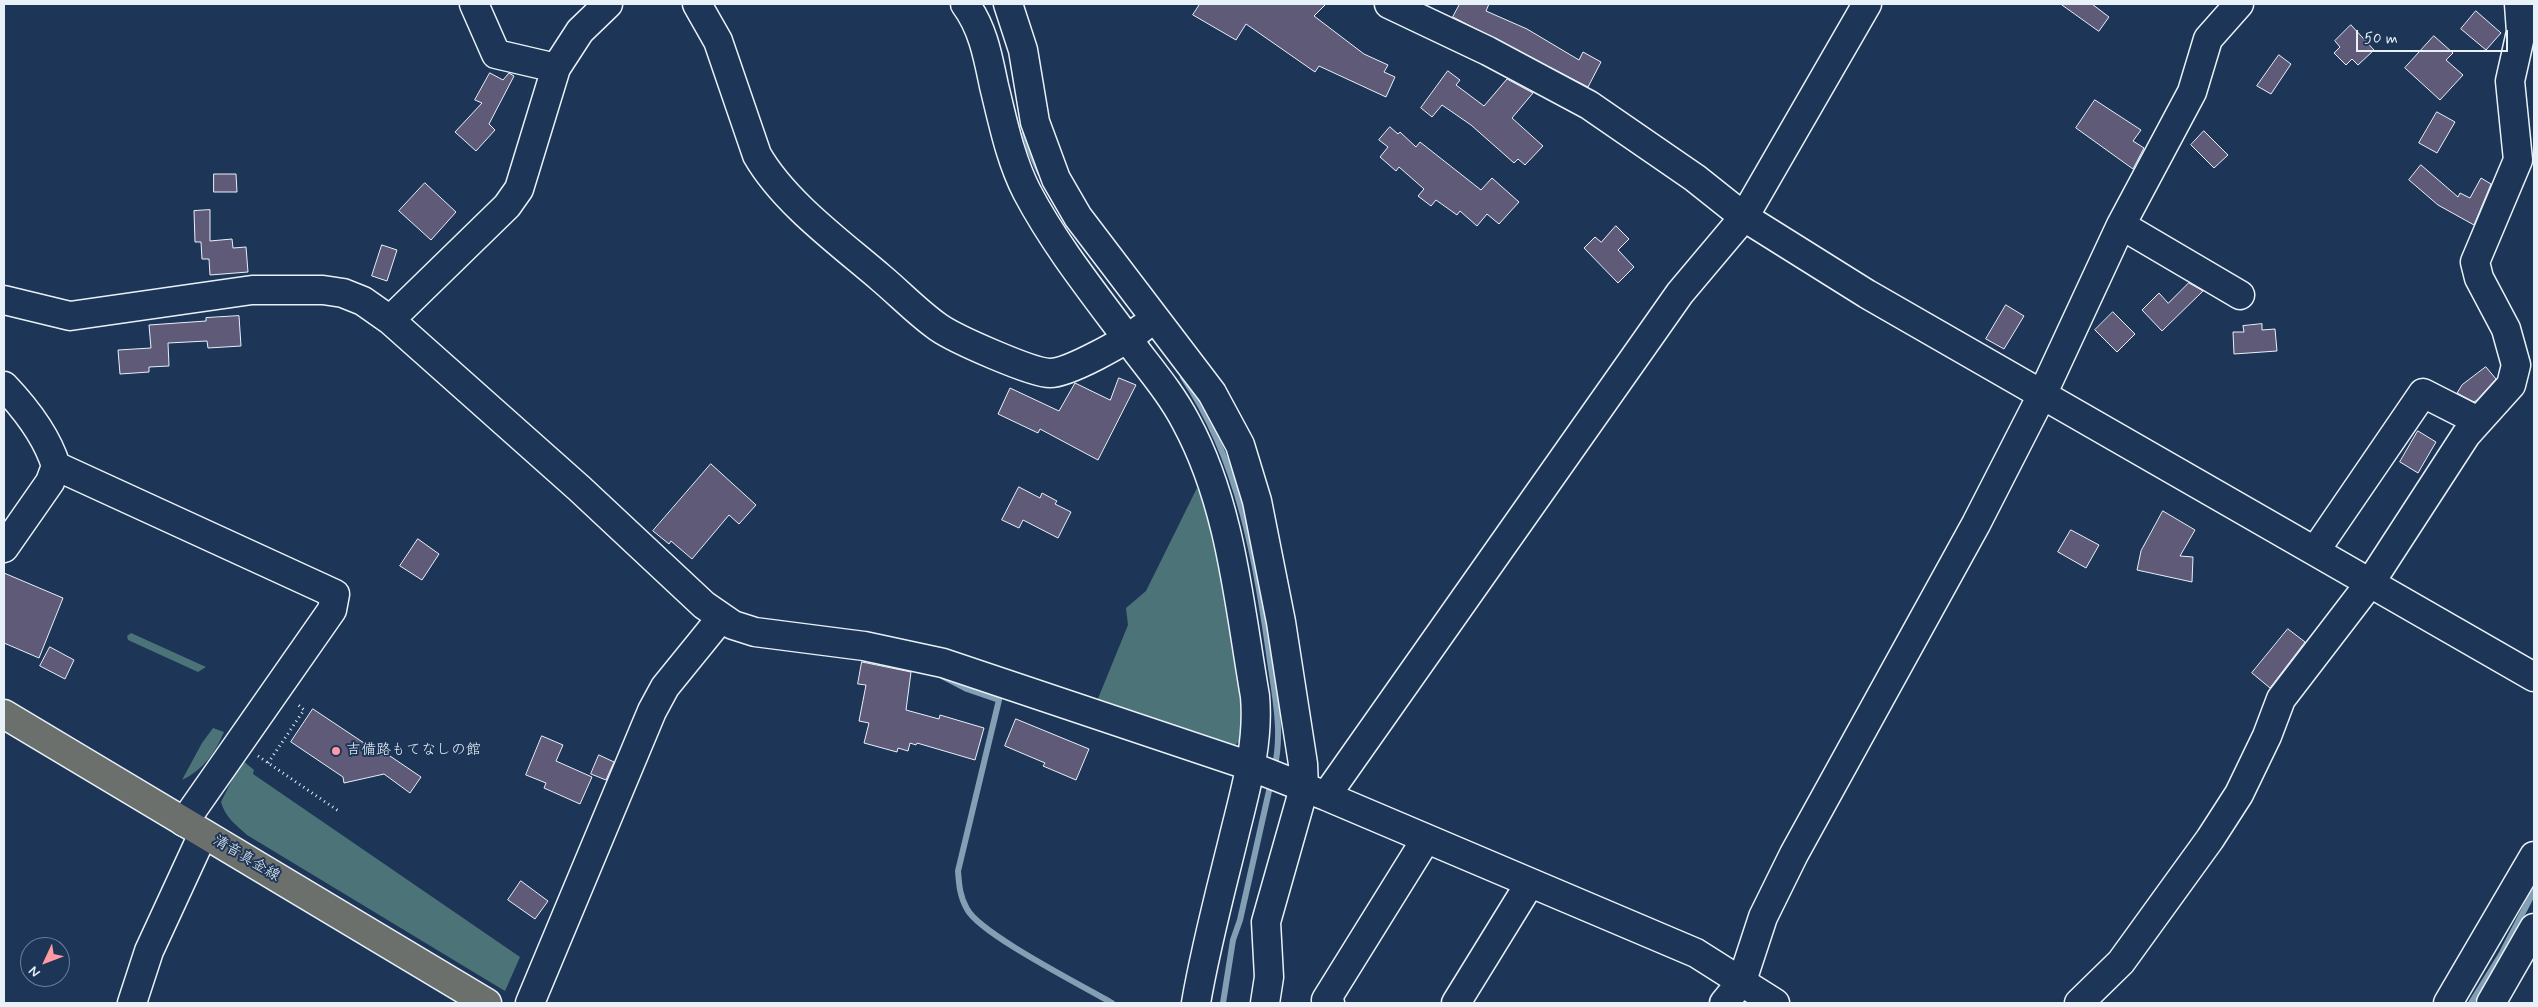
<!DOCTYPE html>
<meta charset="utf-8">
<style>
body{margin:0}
#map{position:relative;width:2538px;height:1007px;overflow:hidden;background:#1d3557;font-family:Mynerve,sans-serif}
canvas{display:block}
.frame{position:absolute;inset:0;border:5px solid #e8f1f8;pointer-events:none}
.north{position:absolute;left:20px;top:937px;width:50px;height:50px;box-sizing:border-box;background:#1d3557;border:1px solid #6e8097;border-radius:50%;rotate:227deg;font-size:14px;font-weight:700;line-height:20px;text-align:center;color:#e8f1f8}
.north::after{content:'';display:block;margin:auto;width:18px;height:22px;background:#ff9aa2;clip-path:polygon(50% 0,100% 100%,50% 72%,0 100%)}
.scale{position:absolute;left:2356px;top:30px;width:152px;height:22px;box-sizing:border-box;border:2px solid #e8f1f8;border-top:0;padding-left:6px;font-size:15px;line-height:18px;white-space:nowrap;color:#e8f1f8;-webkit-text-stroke:4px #1d3557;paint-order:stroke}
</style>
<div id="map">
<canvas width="2538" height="1007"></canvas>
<div class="frame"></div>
<div class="north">N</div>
<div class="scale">50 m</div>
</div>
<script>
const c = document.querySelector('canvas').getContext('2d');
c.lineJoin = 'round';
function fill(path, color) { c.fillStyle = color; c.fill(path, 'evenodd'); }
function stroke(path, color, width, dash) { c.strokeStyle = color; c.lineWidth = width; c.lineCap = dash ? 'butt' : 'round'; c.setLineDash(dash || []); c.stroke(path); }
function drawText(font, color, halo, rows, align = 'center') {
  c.font = font + ' Mynerve,"Klee One",sans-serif'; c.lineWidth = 4; c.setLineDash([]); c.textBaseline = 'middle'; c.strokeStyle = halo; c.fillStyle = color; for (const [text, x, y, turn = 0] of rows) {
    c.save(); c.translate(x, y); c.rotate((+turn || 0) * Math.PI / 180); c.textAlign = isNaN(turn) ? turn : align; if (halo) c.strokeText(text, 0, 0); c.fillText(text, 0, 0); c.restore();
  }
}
fill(new Path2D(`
 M 1197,488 L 1207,507 L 1245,686 L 1242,738 L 1232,749 L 1097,701 L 1128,625 L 1126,608 L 1146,591 Z
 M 131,633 L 206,667 L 198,672 L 128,640 L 127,636 Z
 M 213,728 L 224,732 C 215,753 203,770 182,780 L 202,743 Z
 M 242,760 L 254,770 L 253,774 L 520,957 L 505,991 L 247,835 C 236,825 225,817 221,802 Z`), '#4c7478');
stroke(new Path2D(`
 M 1025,133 L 1029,149 L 1040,173
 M 1183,377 C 1240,462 1256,562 1270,661 C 1275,697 1283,734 1274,770
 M 942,676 L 967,689 L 999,700 L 958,871 C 959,885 960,897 967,909 C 980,934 1083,986 1112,1003
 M 1223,1003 L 1233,940 L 1240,920 L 1271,782
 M 2471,1003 L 2502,953 L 2534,891`), '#839fb4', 6);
const building = new Path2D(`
 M 1200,4 L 1326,4 L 1314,16 L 1364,54 L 1388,65 L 1384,72 L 1395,77 L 1386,97 L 1319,66 L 1315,72 L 1246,24 L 1236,40 L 1193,15 Z
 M 1460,4 L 1489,4 L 1486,11 L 1527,29 L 1579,60 L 1583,52 L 1601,62 L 1588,87 L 1453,17 Z
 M 2061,4 L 2092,4 L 2109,17 L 2099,31 Z
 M 2476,11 L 2501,33 L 2486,50 L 2461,29 Z
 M 2351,25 L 2374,50 L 2358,65 L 2352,59 L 2346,65 L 2334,53 L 2340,47 L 2335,41 Z
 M 2434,36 L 2453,53 L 2446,60 L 2463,75 L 2440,100 L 2405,68 Z
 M 2279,55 L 2291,64 L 2271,94 L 2257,86 Z
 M 1448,71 L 1460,80 L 1456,85 L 1484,106 L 1507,79 L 1533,93 L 1512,118 L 1543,146 L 1525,165 L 1518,159 L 1514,163 L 1471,125 L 1442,105 L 1432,117 L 1421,108 Z
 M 490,73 L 503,80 L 509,73 L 514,76 L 489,124 L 495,130 L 476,151 L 455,132 L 482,103 L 475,100 Z
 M 2095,100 L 2141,130 L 2133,141 L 2144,148 L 2133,169 L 2076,128 Z
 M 2437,112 L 2455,122 L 2437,153 L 2419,143 Z
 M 1390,127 L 1398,134 L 1400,132 L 1416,147 L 1420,142 L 1481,190 L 1492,178 L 1519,202 L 1499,224 L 1487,214 L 1477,226 L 1460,211 L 1457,215 L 1436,200 L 1431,206 L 1418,196 L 1424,189 L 1399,167 L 1396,171 L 1380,157 L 1388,147 L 1379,140 Z
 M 2204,131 L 2228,155 L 2214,168 L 2191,145 Z
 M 2421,165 L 2458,197 L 2460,193 L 2470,198 L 2481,178 L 2491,184 L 2474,225 L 2438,205 L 2409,180 Z
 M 214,174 L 236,174 L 237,192 L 214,192 Z
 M 425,183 L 456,212 L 431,240 L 399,211 Z
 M 210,210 L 210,241 L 232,239 L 233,248 L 246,247 L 248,272 L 210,275 L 209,259 L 202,259 L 201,242 L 195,242 L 194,211 Z
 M 1616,226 L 1629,239 L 1618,250 L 1634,267 L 1618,283 L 1584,248 L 1595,237 L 1601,242 Z
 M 382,245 L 397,250 L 387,281 L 372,276 Z
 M 2189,283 L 2203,291 L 2162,331 L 2142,310 L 2159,293 L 2168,303 Z
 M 2006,305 L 2024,316 L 2004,349 L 1986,339 Z
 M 2113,312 L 2135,334 L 2117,352 L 2095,330 Z
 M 239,316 L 241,346 L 208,348 L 207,341 L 168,343 L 169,366 L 149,367 L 149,372 L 120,374 L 118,350 L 151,348 L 149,325 L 206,321 L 206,318 Z
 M 2262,324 L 2262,330 L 2275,329 L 2277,351 L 2234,354 L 2233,332 L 2244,332 L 2243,326 Z
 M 2486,367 L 2496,379 L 2477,400 L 2474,402 L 2457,393 L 2462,385 Z
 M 1119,378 L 1136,385 L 1098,460 L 1040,429 L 1038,433 L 998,414 L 1010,388 L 1059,411 L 1075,383 L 1110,400 Z
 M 2418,431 L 2436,442 L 2418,473 L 2400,462 Z
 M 711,464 L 756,505 L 739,524 L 729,515 L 692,559 L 671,541 L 669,544 L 653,531 Z
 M 1019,487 L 1040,498 L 1042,493 L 1057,501 L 1055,504 L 1071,512 L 1058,538 L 1023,520 L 1019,528 L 1002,520 Z
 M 2163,511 L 2195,530 L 2180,556 L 2193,557 L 2192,582 L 2137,570 L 2141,551 Z
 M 2071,530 L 2099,545 L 2086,568 L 2058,552 Z
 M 418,539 L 439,554 L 422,580 L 400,566 Z
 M 4,573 L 63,598 L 39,658 L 4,643 Z
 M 2288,629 L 2305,642 L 2270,688 L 2252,673 Z
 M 50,647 L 74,660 L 65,679 L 40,666 Z
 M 862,662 L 911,672 L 906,710 L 939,719 L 940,715 L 984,728 L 975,760 L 917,743 L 916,745 L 910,743 L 908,751 L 898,748 L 897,752 L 864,743 L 869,723 L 859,721 L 866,685 L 858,684 Z
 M 313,709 L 385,757 L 387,754 L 421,777 L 410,793 L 384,774 L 344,783 L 343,777 L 291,742 Z
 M 1016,719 L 1089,749 L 1076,780 L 1043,766 L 1045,763 L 1005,746 Z
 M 542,736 L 563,745 L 556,761 L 592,777 L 580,804 L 544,788 L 546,783 L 526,775 Z
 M 599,755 L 614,762 L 606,780 L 591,774 Z
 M 521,881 L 548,901 L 535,919 L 508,900 Z`);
fill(building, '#5e5a78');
stroke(building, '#e8f1f8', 1);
const minor = new Path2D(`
 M 474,4 L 496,54 L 556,68
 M 697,4 L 718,41 L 757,155 C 784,202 839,242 881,278 C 900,294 918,313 938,327 C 955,339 1032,373 1050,373 C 1069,373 1126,341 1142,328
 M 965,4 C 983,28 988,57 994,86 C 1003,122 1010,159 1027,192 C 1057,249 1100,301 1138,353 C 1155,375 1173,397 1186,422 C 1231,505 1239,604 1255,696 C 1259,741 1247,784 1236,828 C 1222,886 1206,944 1196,1003
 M 1008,4 L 1023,50 L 1035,122 L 1056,179 L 1078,217 L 1212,393 L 1240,445 L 1257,501 L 1281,622 L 1303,764 L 1304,788 L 1266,922 L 1269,977 L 1265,1003
 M 1389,4 L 1488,51 L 1589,105 L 1695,178 L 1744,217 L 1867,294 L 2534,677
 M 2121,225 L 2240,295
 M 4,300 L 70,316 L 252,290 L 323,290 L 343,293 L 363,301 L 390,320 L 580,489 L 704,605 L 733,625 L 755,632 L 864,646 L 943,663 L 1250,766 L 1326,796 L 1696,953 L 1775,1003
 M 390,320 L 507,206 L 519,189 L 556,68 L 580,31 L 608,4
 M 4,386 C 25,408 47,437 56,466 L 50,482 L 4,548
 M 56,466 L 335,594 L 332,610 L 184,822
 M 2315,551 L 2423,393 L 2478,421
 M 1326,796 L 1680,293 L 1744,217 L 1867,4
 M 132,1003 L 149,951 L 203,834
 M 530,1003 L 652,711 L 665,687 L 721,618
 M 1330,1003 L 1326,1000 L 1426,839
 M 1456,1003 L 1530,883
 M 1724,1003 L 1742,981 L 1763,917 L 1794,854 L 1976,524 L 2042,395 L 2121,225 L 2192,92 L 2208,39 L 2239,4
 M 2079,1003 L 2121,962 L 2210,839 L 2239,794 L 2267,736 L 2281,699 L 2370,583 L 2466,435 L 2511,385 L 2516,365 L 2506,329 L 2479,278 L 2475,262 L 2518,160 L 2510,81 L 2521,32 L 2519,4
 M 2448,1003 L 2534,856
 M 2491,1003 L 2534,928`);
const major = new Path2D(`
 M 4,714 L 487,1003`);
stroke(minor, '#e8f1f8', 31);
stroke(major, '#e8f1f8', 31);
stroke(new Path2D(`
 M 258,756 L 340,812
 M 268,763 L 304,710 L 296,703`), '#e8f1f8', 3, [1, 4]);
stroke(minor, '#1d3557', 28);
stroke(major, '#6c706d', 28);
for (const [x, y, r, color] of [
 [336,751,5,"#ff9aa2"]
]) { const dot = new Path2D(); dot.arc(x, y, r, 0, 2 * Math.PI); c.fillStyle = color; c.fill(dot); stroke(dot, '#1d3557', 2); }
drawText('15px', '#e8f1f8', '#1d3557', [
 ["吉備路もてなしの館",346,751]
], 'left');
drawText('15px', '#e8f1f8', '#1d3557', [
 ["清音真金線",246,859,31]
]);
</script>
